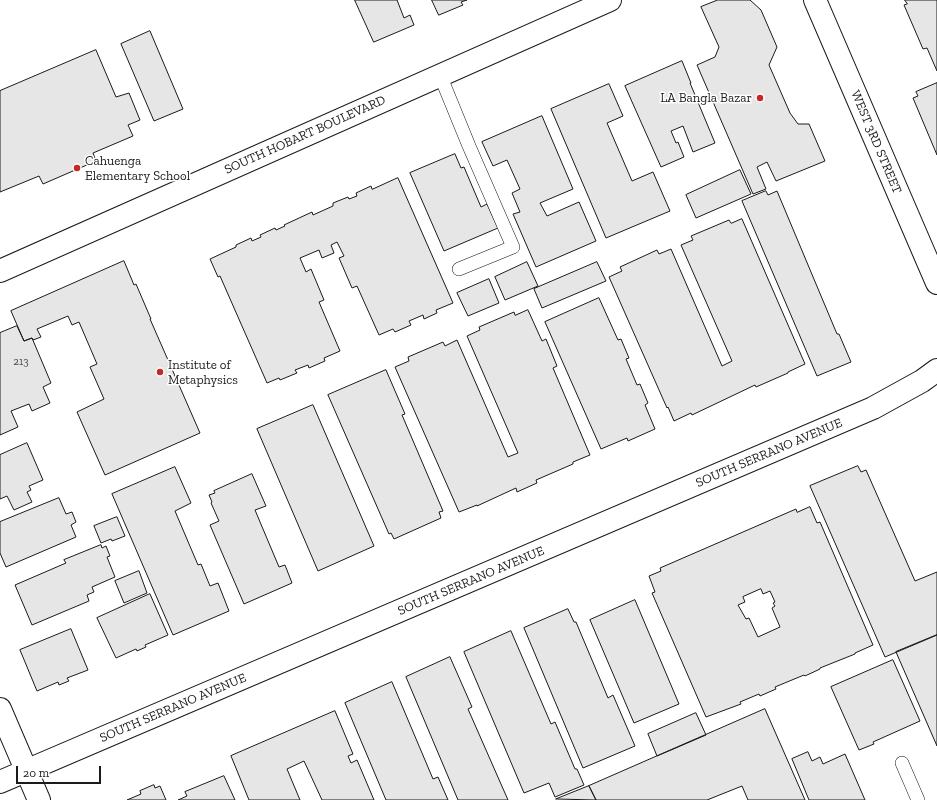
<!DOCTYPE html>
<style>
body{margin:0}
#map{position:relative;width:937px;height:800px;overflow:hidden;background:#fff;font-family:"Zilla Slab",serif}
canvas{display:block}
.scale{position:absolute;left:16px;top:766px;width:85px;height:18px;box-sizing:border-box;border:2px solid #1a1a1a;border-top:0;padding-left:5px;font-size:12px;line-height:14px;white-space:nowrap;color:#1a1a1a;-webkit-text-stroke:3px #fff;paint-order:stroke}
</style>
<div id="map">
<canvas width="937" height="800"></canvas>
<div class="scale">20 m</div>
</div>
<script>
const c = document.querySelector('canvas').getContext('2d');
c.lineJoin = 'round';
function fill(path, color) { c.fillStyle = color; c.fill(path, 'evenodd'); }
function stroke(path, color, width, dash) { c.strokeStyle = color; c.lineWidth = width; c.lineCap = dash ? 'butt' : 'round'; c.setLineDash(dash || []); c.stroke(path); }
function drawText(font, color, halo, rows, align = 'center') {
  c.font = font + ' "Zilla Slab",serif'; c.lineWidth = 3; c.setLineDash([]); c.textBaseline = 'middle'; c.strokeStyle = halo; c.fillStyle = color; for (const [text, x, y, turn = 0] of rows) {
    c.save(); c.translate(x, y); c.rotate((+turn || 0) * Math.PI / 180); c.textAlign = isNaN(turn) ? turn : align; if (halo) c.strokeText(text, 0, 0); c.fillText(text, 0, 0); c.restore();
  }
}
const building = new Path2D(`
 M 355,0 L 397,0 L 404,18 L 410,15 L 414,25 L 374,42 Z
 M 432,0 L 467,0 L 461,2 L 463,5 L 439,15 Z
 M 718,0 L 750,0 L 761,10 L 777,47 L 769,65 L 790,113 L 798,124 L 809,124 L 825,161 L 776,181 L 767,162 L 757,167 L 766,189 L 753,194 L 697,65 L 715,57 L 719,47 L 701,7 Z
 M 905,0 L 937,0 L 937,71 L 927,48 L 923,49 L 904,5 L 907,4 Z
 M 150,31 L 183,109 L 154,121 L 121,44 Z
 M 96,50 L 116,97 L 129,93 L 140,120 L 128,125 L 133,136 L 93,153 L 96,161 L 43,184 L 39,176 L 0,192 L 0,91 Z
 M 682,61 L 691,83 L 690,83 L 715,143 L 693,152 L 683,126 L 671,131 L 676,143 L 678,142 L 684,157 L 661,167 L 625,86 Z
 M 937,83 L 937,155 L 913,98 L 918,96 L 916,92 Z
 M 609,84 L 623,116 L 607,123 L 632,181 L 653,172 L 670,211 L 606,238 L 551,109 Z
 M 542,116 L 573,189 L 540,203 L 547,216 L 579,202 L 596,241 L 536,267 L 513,214 L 520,212 L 512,193 L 520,189 L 507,160 L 493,166 L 482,142 Z
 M 455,154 L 461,168 L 464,167 L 481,207 L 487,204 L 498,228 L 444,251 L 410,173 Z
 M 740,170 L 751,194 L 696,218 L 686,195 Z
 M 398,178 L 453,303 L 436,310 L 437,313 L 424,319 L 423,315 L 409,321 L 411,325 L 395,332 L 393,329 L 379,335 L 357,286 L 352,288 L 339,258 L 344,256 L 337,242 L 331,245 L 334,253 L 322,258 L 319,250 L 300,258 L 306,272 L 311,269 L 324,300 L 319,302 L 340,351 L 324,358 L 325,361 L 309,368 L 308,365 L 295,370 L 297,373 L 280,380 L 279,378 L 267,383 L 220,276 L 218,277 L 210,259 L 236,247 L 236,245 L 251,238 L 252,241 L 261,237 L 260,235 L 275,228 L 276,230 L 285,226 L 284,225 L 312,212 L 313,215 L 333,206 L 333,203 L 348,197 L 349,199 L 357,196 L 356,193 L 371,186 L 372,189 Z
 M 766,191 L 768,195 L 777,191 L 837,334 L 839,334 L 851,362 L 817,376 L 742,201 Z
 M 742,219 L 805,364 L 788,372 L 788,373 L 756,387 L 755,385 L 692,415 L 691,413 L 674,421 L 668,407 L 667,408 L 609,277 L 622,271 L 620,267 L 657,250 L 659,254 L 671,249 L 722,366 L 732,361 L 681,245 L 693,240 L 691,236 L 729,220 L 731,223 Z
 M 124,261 L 134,285 L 136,284 L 151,319 L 150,319 L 200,433 L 105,475 L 77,412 L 104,399 L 90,367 L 97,364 L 79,322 L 72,325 L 68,316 L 37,329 L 41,337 L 33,340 L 32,338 L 24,341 L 11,311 Z
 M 527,262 L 538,286 L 505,300 L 495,277 Z
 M 597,262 L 606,281 L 542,308 L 534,289 Z
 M 489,279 L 499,303 L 468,316 L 457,293 Z
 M 599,298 L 618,340 L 621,339 L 629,358 L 626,359 L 637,385 L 640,384 L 648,403 L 645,405 L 655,429 L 628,441 L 627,438 L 601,449 L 545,322 Z
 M 528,310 L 542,341 L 546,339 L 557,366 L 553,368 L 590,455 L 573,462 L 573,464 L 536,480 L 537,483 L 517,492 L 516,488 L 477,506 L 477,505 L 459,512 L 395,367 L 409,361 L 408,357 L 443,342 L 445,346 L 457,340 L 508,457 L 518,453 L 467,336 L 480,330 L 479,327 L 514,312 L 515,315 Z
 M 17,326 L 24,341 L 32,338 L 51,383 L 43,387 L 50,403 L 32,411 L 29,404 L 11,411 L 18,427 L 0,435 L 0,333 Z
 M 386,370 L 405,414 L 402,415 L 443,511 L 439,512 L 441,518 L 394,539 L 391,533 L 389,534 L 328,395 Z
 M 313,405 L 374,546 L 318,571 L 257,429 Z
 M 27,443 L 43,480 L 29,486 L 31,490 L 27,492 L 32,502 L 14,510 L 7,496 L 0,499 L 0,455 Z
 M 858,466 L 861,472 L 866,470 L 915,581 L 937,572 L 937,635 L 885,657 L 810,486 Z
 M 175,467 L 191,503 L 175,511 L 198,565 L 201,564 L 210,586 L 218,583 L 229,611 L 173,635 L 112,494 Z
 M 252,474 L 266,506 L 255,510 L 279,567 L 285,565 L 292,583 L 244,604 L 210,525 L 219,521 L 211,503 L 212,502 L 209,495 L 215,493 L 214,491 Z
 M 59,498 L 66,514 L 72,512 L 76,522 L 71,525 L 76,537 L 6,567 L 0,553 L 0,522 Z
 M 810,507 L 817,523 L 820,522 L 873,645 L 855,653 L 855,654 L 820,668 L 820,669 L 805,676 L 804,675 L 775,687 L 776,689 L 760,696 L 759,694 L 740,702 L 741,704 L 706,717 L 652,593 L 655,592 L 649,576 L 661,571 L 660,568 L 796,509 L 797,512 ZM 761,589 L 763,594 L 770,591 L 775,602 L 773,603 L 775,606 L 772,608 L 780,627 L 758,637 L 749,618 L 746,619 L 738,605 L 745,602 L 743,597 Z
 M 117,517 L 125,536 L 112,541 L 111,539 L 101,543 L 94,526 Z
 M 101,545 L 102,548 L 106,546 L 110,556 L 107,557 L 115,577 L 92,587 L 94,592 L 87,595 L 89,601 L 32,625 L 15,585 L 66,563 L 64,560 Z
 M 139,571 L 147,593 L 124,603 L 115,581 Z
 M 150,594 L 168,635 L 145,645 L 146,647 L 137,651 L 136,649 L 116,658 L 97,618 Z
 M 635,600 L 679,704 L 634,723 L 590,620 Z
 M 568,609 L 574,622 L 576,622 L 608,698 L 613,695 L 635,746 L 583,768 L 524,628 Z
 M 71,629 L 88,670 L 67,678 L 69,681 L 59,685 L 58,682 L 37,691 L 20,650 Z
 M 511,631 L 551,724 L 555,722 L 575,769 L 577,769 L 584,785 L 555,797 L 549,783 L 524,793 L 464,652 Z
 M 937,635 L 937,746 L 896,652 Z
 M 450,657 L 472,707 L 468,709 L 508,800 L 458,800 L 406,677 Z
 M 893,660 L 920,721 L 873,742 L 874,744 L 859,750 L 831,687 Z
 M 392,682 L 433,779 L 438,777 L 448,800 L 386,800 L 345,703 Z
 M 765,709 L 805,800 L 748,800 L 742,786 L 707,800 L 596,800 L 589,786 Z
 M 335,711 L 353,754 L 348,756 L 351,763 L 357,760 L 374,800 L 322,800 L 304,761 L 287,769 L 300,800 L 249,800 L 231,756 Z
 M 696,713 L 706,735 L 657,756 L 648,734 Z
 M 808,752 L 812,761 L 820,757 L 823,764 L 845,754 L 865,800 L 809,800 L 792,759 Z
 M 224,776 L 235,800 L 178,800 L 187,796 L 185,792 Z
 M 154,785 L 155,788 L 160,786 L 166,800 L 127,800 L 141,794 L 140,791 Z
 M 589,786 L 596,800 L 556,799 Z`);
fill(building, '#e6e6e6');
stroke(building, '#1a1a1a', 1);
const lane = new Path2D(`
 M 440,75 L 469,146 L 513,247 L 459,269
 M 902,763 L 918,800`);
const street = new Path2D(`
 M 0,271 L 610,0
 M 0,782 L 873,408 L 922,381 L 937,370`);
const secondary = new Path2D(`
 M 815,0 L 937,283
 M 0,709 L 39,800`);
stroke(lane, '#1a1a1a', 14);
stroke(street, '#1a1a1a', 24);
stroke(secondary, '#1a1a1a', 24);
stroke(lane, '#fff', 13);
stroke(street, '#fff', 22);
stroke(secondary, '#fff', 22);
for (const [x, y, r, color] of [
 [760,98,4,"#c62828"],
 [77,168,4,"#c62828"],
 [160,372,4,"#c62828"]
]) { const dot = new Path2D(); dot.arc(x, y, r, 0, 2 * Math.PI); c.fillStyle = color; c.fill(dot); stroke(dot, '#fff', 1.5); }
drawText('11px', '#4d4d4d', null, [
 ["213",21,362]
]);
drawText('13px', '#1a1a1a', '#fff', [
 ["LA Bangla Bazar",752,98,"right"],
 ["Cahuenga",85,161],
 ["Elementary School",85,176],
 ["Institute of",168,365],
 ["Metaphysics",168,380]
], 'left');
drawText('13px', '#1a1a1a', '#fff', [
 ["SOUTH HOBART BOULEVARD",305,135,-24],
 ["WEST 3RD STREET",876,142,67],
 ["SOUTH SERRANO AVENUE",769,453,-23],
 ["SOUTH SERRANO AVENUE",471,581,-23],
 ["SOUTH SERRANO AVENUE",173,708,-23]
]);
</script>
